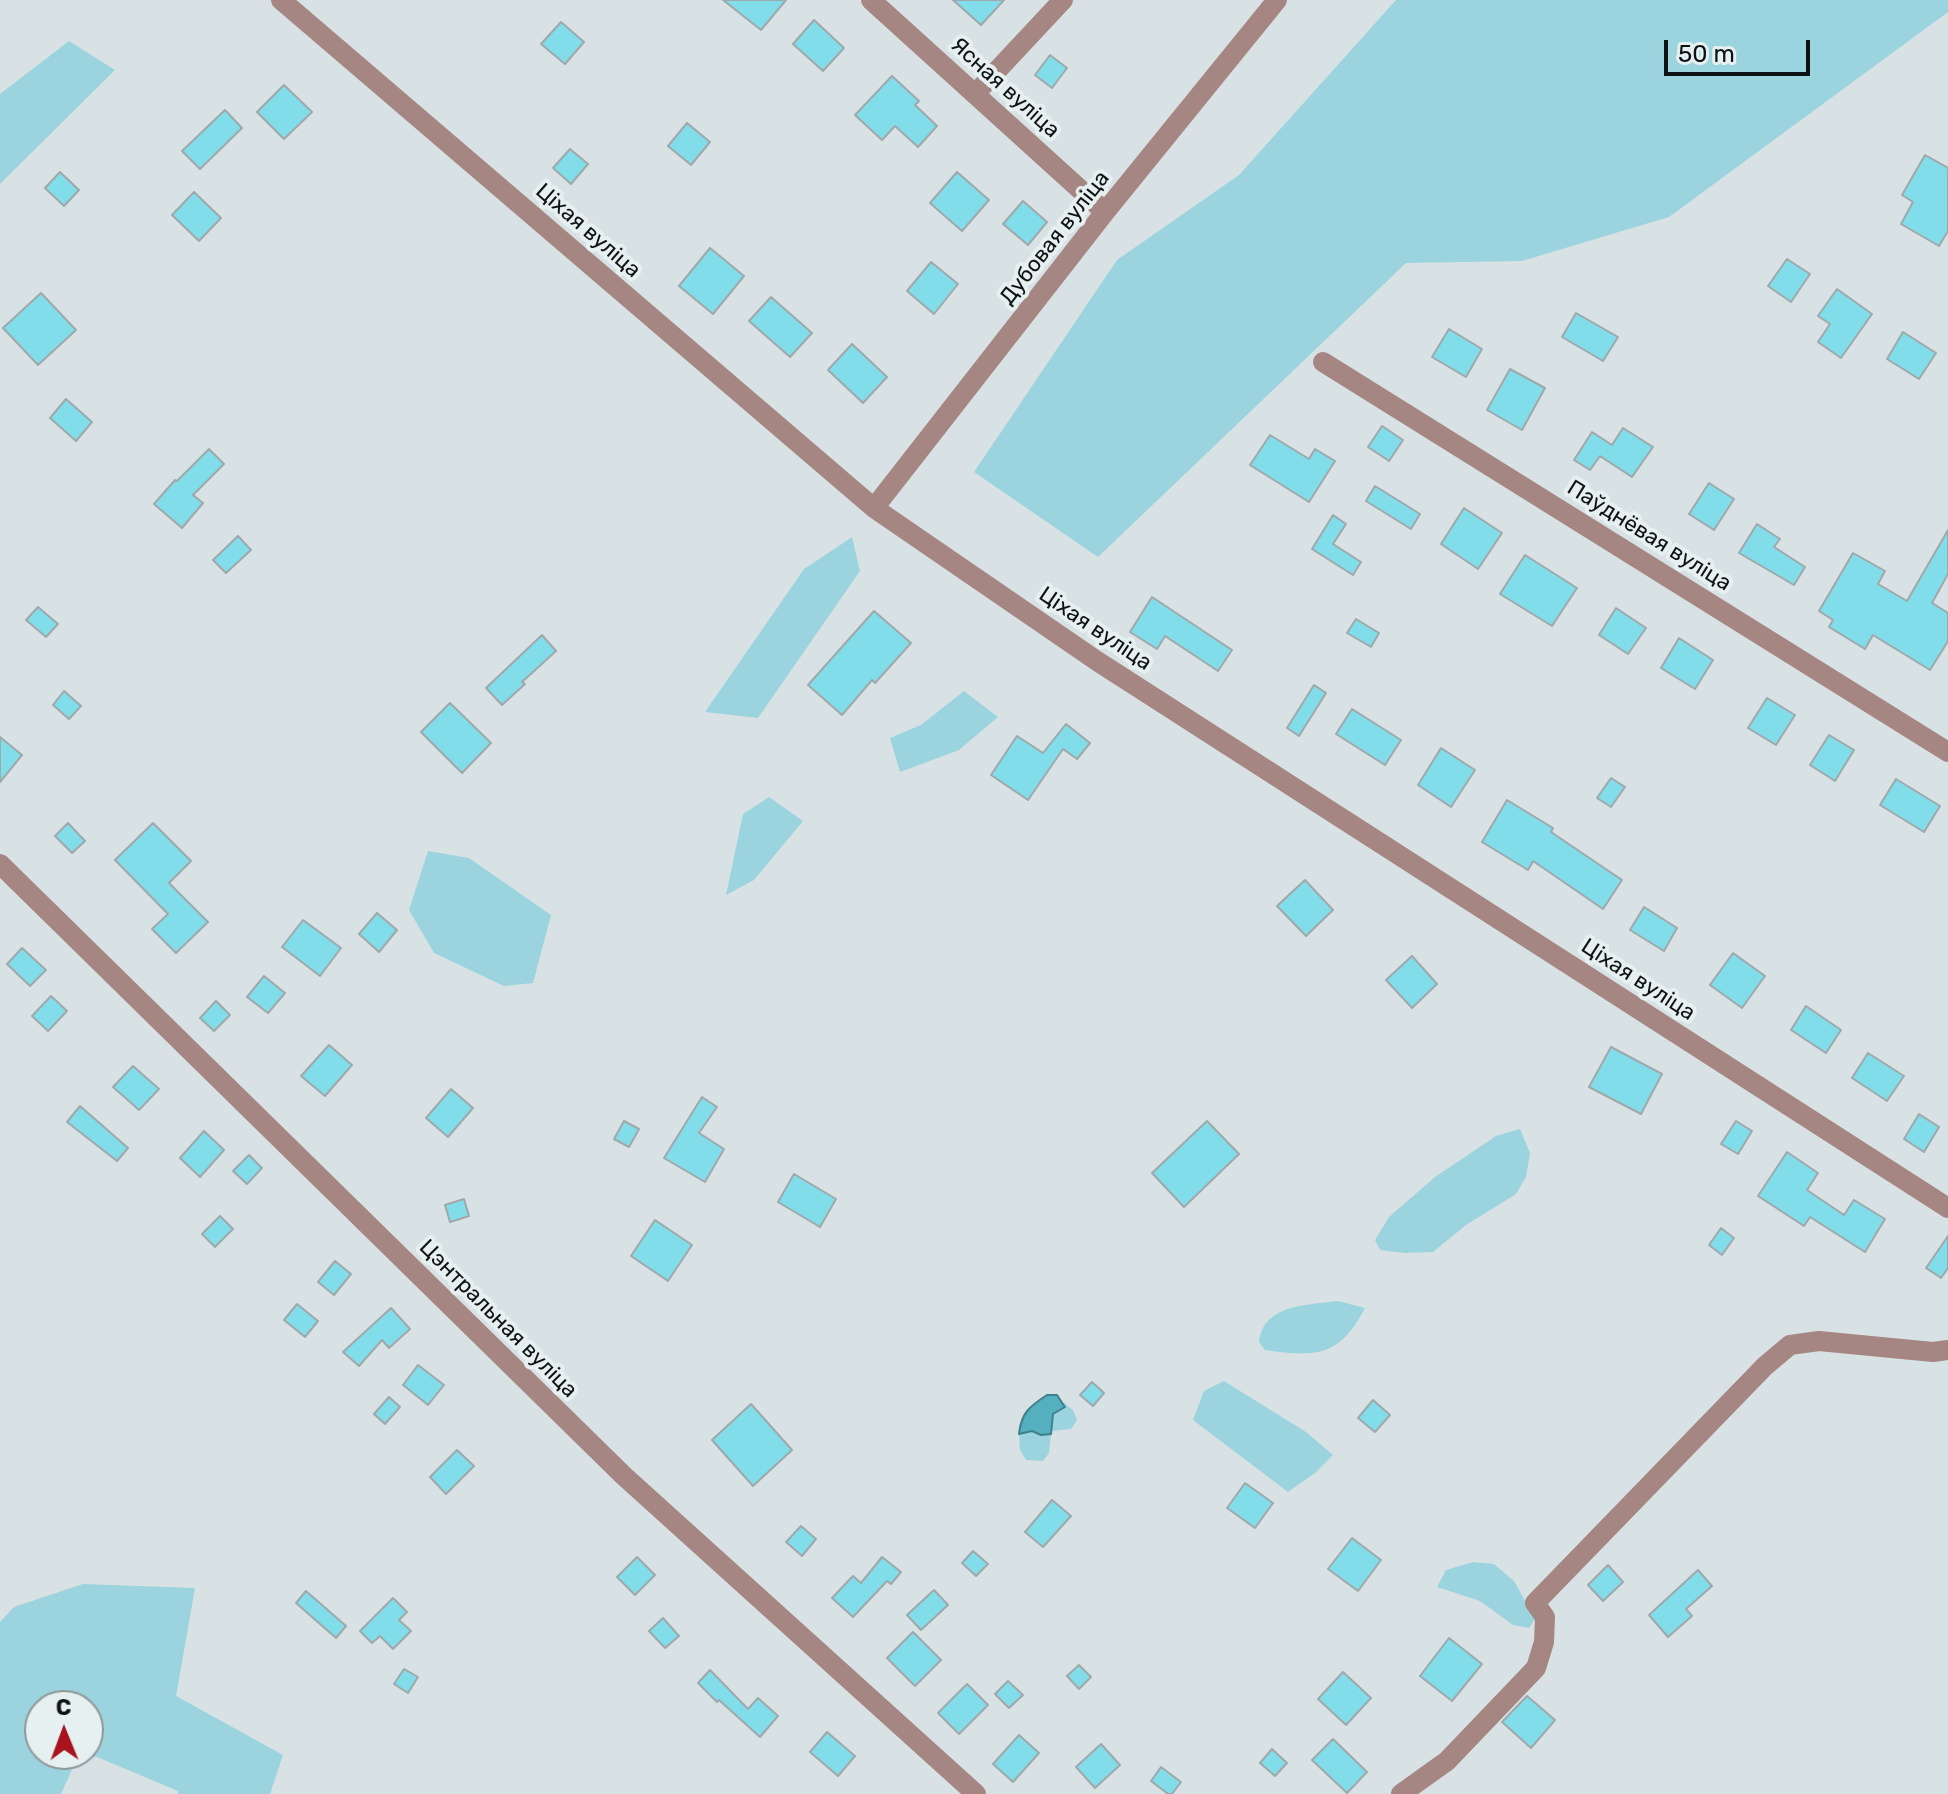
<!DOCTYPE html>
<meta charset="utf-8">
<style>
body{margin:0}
#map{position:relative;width:1948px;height:1794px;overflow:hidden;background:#d8e2e4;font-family:Rubik,sans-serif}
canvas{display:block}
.north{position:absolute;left:24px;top:1690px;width:80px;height:80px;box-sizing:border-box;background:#e6f0f1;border:2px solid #909798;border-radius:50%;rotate:359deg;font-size:22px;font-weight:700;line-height:32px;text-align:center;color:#0f1213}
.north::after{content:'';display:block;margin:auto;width:28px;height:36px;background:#a8131d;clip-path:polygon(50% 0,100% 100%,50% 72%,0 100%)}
.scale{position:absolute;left:1664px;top:40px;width:146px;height:36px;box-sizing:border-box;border:4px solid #0f1213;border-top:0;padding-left:10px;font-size:24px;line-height:28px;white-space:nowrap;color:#0f1213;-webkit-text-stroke:6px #e6f0f1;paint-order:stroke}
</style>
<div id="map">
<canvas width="1948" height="1794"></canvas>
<div class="north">С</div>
<div class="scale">50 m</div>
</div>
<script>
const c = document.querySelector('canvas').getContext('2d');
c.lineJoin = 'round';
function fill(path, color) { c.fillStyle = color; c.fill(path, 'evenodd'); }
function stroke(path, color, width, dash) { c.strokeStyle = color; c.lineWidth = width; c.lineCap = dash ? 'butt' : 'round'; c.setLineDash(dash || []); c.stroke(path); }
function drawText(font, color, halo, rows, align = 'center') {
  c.font = font + ' Rubik,sans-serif'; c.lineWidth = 8; c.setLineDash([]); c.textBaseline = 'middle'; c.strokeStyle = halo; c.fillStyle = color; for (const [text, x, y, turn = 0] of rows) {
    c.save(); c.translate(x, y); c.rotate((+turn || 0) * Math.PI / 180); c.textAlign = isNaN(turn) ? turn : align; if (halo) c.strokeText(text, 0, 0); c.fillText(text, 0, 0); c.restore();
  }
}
fill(new Path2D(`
 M 1396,0 L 1948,0 L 1948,12 L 1669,217 L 1522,261 L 1406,263 L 1098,557 L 974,472 L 1117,260 L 1239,175 Z
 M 69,41 L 115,70 L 0,184 L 0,94 Z
 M 852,537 L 860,571 L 758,718 L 705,712 L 804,569 Z
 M 964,691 L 998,717 L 959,750 L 900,772 L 890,738 L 921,725 Z
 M 769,797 L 803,821 L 754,880 L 726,895 L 743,814 Z
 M 428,851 L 469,858 L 551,915 L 533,983 L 504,986 L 434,953 L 409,910 Z
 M 1520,1129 L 1530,1153 L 1526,1177 L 1516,1194 L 1466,1225 L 1433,1252 L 1405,1253 L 1380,1250 L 1375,1240 L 1389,1217 L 1435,1177 L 1496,1136 Z
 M 1338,1301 L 1365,1308 C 1339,1358 1315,1357 1265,1350 L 1259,1342 C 1263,1304 1308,1305 1338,1301 Z
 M 1224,1381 L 1306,1432 L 1333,1455 L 1315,1473 L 1288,1492 L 1193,1420 L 1204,1391 Z
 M 1064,1403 L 1073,1410 L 1077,1420 L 1071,1429 L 1051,1431 L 1053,1413 L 1064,1407 Z
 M 1032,1431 L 1041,1435 L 1051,1434 L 1049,1453 L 1043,1461 L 1026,1460 L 1020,1450 L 1019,1434 Z
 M 1473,1562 L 1494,1564 L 1514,1581 L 1535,1619 L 1529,1628 L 1513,1625 L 1480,1601 L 1437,1587 L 1446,1570 Z
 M 83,1584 L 195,1588 L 176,1696 L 283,1755 L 270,1794 L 178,1794 L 178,1791 L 97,1757 L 78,1756 L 61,1794 L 0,1794 L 0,1622 L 14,1607 ZM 40,1706 L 88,1706 L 88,1754 L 40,1754 Z`), '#9bd4de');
const water = new Path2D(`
 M 1047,1395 L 1057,1395 L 1065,1407 L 1053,1414 L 1051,1434 L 1041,1435 L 1032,1431 L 1019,1434 C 1021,1413 1030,1406 1047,1395 Z`);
fill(water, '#54afbe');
stroke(water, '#3f808b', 2);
const building = new Path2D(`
 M 723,0 L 786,0 L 761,30 Z
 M 953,0 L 1004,0 L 981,25 Z
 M 814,20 L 844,48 L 823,71 L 793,44 Z
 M 561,22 L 584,42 L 565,64 L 541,44 Z
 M 1050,55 L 1067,68 L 1052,88 L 1035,75 Z
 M 892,76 L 919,101 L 915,105 L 937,126 L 918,147 L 895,126 L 882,140 L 855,115 Z
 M 284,85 L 312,112 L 284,139 L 257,112 Z
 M 225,110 L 242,128 L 200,169 L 182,151 Z
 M 687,123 L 710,142 L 691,165 L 668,146 Z
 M 570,149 L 588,164 L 571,184 L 553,168 Z
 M 1925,155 L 1948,168 L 1948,231 L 1939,246 L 1901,224 L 1913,202 L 1902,195 Z
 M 60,172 L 79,190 L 64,206 L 45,188 Z
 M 957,172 L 989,200 L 962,231 L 930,203 Z
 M 194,192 L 221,218 L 199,241 L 172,215 Z
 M 1023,201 L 1047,222 L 1028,245 L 1003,224 Z
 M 710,248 L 744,276 L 713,314 L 679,286 Z
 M 1787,259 L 1810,274 L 1791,302 L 1768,286 Z
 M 931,262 L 958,284 L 934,314 L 907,291 Z
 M 1837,289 L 1872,314 L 1841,358 L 1818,342 L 1830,324 L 1818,316 Z
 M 41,293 L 76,330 L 38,365 L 3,328 Z
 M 771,297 L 812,333 L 790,357 L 749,321 Z
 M 1576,313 L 1618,337 L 1603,361 L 1562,337 Z
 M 1449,329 L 1482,349 L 1466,377 L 1432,357 Z
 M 1903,332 L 1936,353 L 1919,379 L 1887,359 Z
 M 852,344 L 887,377 L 863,403 L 828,370 Z
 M 1510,369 L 1545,388 L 1522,430 L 1487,410 Z
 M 66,399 L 92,422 L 76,441 L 50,418 Z
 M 1382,426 L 1403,440 L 1389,461 L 1368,447 Z
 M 1623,428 L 1653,447 L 1632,477 L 1600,456 L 1590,470 L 1574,460 L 1592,432 L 1612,445 Z
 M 1270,435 L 1309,459 L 1315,449 L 1335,461 L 1309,502 L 1250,465 Z
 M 209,449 L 224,464 L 193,495 L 203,503 L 182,528 L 154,504 L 175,480 L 177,481 Z
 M 1709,483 L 1734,499 L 1714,530 L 1689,514 Z
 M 1375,486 L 1420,514 L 1411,529 L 1366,501 Z
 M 1464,508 L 1502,533 L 1478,569 L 1441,544 Z
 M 1333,515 L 1346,524 L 1333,544 L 1361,562 L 1353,575 L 1312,549 Z
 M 1757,524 L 1780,539 L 1774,547 L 1805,567 L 1794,585 L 1739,553 Z
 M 1948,530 L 1948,574 L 1932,603 L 1948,613 L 1948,641 L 1930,670 L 1873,635 L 1865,649 L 1829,627 L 1833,620 L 1819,611 L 1853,553 L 1885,571 L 1878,584 L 1907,601 Z
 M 238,536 L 251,550 L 226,573 L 213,560 Z
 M 1525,555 L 1577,588 L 1552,626 L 1500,594 Z
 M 1152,597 L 1232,650 L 1218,671 L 1165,636 L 1157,649 L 1130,632 Z
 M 38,607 L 58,624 L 46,637 L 26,620 Z
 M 1616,608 L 1646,628 L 1628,654 L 1599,635 Z
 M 874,611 L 911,643 L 875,683 L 872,680 L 842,715 L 808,685 Z
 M 1356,619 L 1379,633 L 1371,647 L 1347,633 Z
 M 542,635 L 556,651 L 522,682 L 525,684 L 502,705 L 486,688 Z
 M 1679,638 L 1713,660 L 1695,689 L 1661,668 Z
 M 1314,685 L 1326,693 L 1299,736 L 1287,728 Z
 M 64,691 L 81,706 L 69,719 L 53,705 Z
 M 1767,698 L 1795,715 L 1776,745 L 1748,728 Z
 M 450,703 L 491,743 L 462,773 L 421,732 Z
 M 1352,709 L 1401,740 L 1385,765 L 1336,734 Z
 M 1066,724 L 1090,743 L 1077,759 L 1063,749 L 1028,800 L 991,775 L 1017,736 L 1043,753 Z
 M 1829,735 L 1854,750 L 1835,781 L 1810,765 Z
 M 0,737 L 22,755 L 0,782 Z
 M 1441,748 L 1475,770 L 1451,807 L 1418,785 Z
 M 1611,778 L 1625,787 L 1611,807 L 1597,798 Z
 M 1896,779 L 1940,806 L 1924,832 L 1880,805 Z
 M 1507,800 L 1553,828 L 1551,832 L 1622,880 L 1603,909 L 1533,861 L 1528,870 L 1482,842 Z
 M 68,823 L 85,841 L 72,853 L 55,836 Z
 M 153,823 L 191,861 L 169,883 L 208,922 L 176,953 L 152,929 L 168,914 L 115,860 Z
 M 1305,880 L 1333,910 L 1306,936 L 1277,906 Z
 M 1644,907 L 1677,928 L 1664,951 L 1630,930 Z
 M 377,913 L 397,930 L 379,952 L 359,934 Z
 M 303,920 L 341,948 L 320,976 L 282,947 Z
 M 22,948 L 46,970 L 30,986 L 7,964 Z
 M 1733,953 L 1765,976 L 1742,1008 L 1710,985 Z
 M 1412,956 L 1437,984 L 1412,1008 L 1386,980 Z
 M 264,976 L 285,993 L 268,1013 L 247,997 Z
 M 51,996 L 67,1011 L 48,1031 L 32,1016 Z
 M 216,1001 L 230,1015 L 214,1031 L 200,1018 Z
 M 1806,1006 L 1841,1030 L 1826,1053 L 1791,1030 Z
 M 329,1045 L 352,1065 L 325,1096 L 301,1076 Z
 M 1611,1047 L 1662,1074 L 1641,1114 L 1589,1087 Z
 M 1868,1053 L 1904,1076 L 1887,1101 L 1852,1078 Z
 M 133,1066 L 159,1089 L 139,1110 L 113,1087 Z
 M 451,1089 L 473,1108 L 448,1137 L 426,1118 Z
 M 702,1097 L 717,1107 L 699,1133 L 724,1149 L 705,1182 L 664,1158 Z
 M 80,1106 L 128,1148 L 117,1161 L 67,1122 Z
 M 1919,1114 L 1939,1127 L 1924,1152 L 1904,1139 Z
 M 624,1121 L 639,1129 L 629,1147 L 614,1139 Z
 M 1207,1121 L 1239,1154 L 1184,1207 L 1152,1173 Z
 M 1736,1121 L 1752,1131 L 1738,1154 L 1721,1144 Z
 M 204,1131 L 224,1150 L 200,1177 L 180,1158 Z
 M 1787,1152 L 1818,1173 L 1807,1190 L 1844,1215 L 1854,1200 L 1885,1219 L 1865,1252 L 1810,1217 L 1804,1226 L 1758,1196 Z
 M 249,1155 L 262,1168 L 247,1184 L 233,1171 Z
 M 794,1174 L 836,1199 L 820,1227 L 778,1202 Z
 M 464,1199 L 469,1216 L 450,1222 L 445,1205 Z
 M 220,1216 L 233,1229 L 215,1247 L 202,1234 Z
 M 655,1220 L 692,1245 L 668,1281 L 631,1256 Z
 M 1721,1228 L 1734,1238 L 1722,1255 L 1709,1245 Z
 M 1948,1236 L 1948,1268 L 1941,1278 L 1926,1268 Z
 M 335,1261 L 351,1274 L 334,1295 L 318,1282 Z
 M 297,1304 L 318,1321 L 305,1337 L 284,1320 Z
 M 391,1308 L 410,1329 L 389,1348 L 382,1340 L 359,1366 L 343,1352 Z
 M 418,1365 L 444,1385 L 428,1405 L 403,1385 Z
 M 1092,1382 L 1104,1393 L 1093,1406 L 1080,1395 Z
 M 389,1397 L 400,1407 L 385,1424 L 374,1414 Z
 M 1373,1400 L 1390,1415 L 1375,1432 L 1358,1418 Z
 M 751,1404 L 792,1450 L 753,1486 L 712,1440 Z
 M 457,1450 L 474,1466 L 446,1494 L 430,1477 Z
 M 1245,1483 L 1273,1503 L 1255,1528 L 1227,1508 Z
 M 1052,1500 L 1071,1516 L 1043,1547 L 1025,1532 Z
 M 801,1526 L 816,1539 L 802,1556 L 786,1542 Z
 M 1352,1538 L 1381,1560 L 1358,1591 L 1328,1569 Z
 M 973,1551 L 988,1564 L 976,1576 L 962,1563 Z
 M 637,1557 L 655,1575 L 635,1595 L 617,1577 Z
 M 882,1557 L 901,1572 L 891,1584 L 887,1581 L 853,1617 L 832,1598 L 853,1576 L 861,1583 Z
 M 1608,1565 L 1623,1582 L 1603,1601 L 1588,1585 Z
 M 1698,1570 L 1712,1586 L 1686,1609 L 1692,1616 L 1668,1637 L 1649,1615 Z
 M 934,1590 L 948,1605 L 921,1630 L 907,1615 Z
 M 306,1591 L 346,1626 L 336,1638 L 296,1603 Z
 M 393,1598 L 407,1612 L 399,1620 L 411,1631 L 393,1649 L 380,1636 L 372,1643 L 360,1631 Z
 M 663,1618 L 679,1636 L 665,1648 L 649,1631 Z
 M 913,1632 L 941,1660 L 915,1686 L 887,1658 Z
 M 1449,1638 L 1482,1664 L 1452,1701 L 1420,1676 Z
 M 1079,1665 L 1091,1677 L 1079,1689 L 1067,1676 Z
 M 404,1669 L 418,1677 L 408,1693 L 394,1684 Z
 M 710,1670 L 748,1709 L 758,1698 L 778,1716 L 760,1737 L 719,1700 L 717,1702 L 698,1683 Z
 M 1343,1672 L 1371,1698 L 1346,1725 L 1318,1699 Z
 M 1008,1681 L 1023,1695 L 1009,1708 L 995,1694 Z
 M 967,1684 L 988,1705 L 959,1734 L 938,1713 Z
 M 1527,1696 L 1555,1720 L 1531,1748 L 1502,1722 Z
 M 827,1732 L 855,1756 L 838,1776 L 810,1752 Z
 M 1019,1735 L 1039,1753 L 1013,1782 L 993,1764 Z
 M 1333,1739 L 1367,1772 L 1347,1793 L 1312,1760 Z
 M 1101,1744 L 1120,1765 L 1095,1788 L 1076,1767 Z
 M 1272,1749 L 1287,1763 L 1275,1776 L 1260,1763 Z
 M 1161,1767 L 1181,1782 L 1172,1794 L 1168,1794 L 1151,1781 Z`);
fill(building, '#82ddeb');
stroke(building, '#9fa8aa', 2);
stroke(new Path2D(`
 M 281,0 L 874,508 L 1097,661 L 1948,1208
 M 871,0 L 1105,212
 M 976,93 L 1063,0
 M 1323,362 L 1948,752
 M 874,508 L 1105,212 L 1277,0
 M 0,864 L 624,1476 L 976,1794
 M 1401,1794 L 1447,1761 L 1536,1668 L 1544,1642 L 1545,1617 L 1535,1603 L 1765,1366 L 1790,1345 L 1819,1341 L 1933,1352 L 1948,1350`), '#a68682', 20);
drawText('22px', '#0f1213', '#e6f0f1', [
 ["Ясная вуліца",1005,88,42],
 ["Ціхая вуліца",588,231,41],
 ["Дубовая вуліца",1055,238,-52],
 ["Паўднёвая вуліца",1649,536,32],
 ["Ціхая вуліца",1095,629,34],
 ["Ціхая вуліца",1638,980,33],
 ["Цэнтральная вуліца",498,1319,45]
]);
</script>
